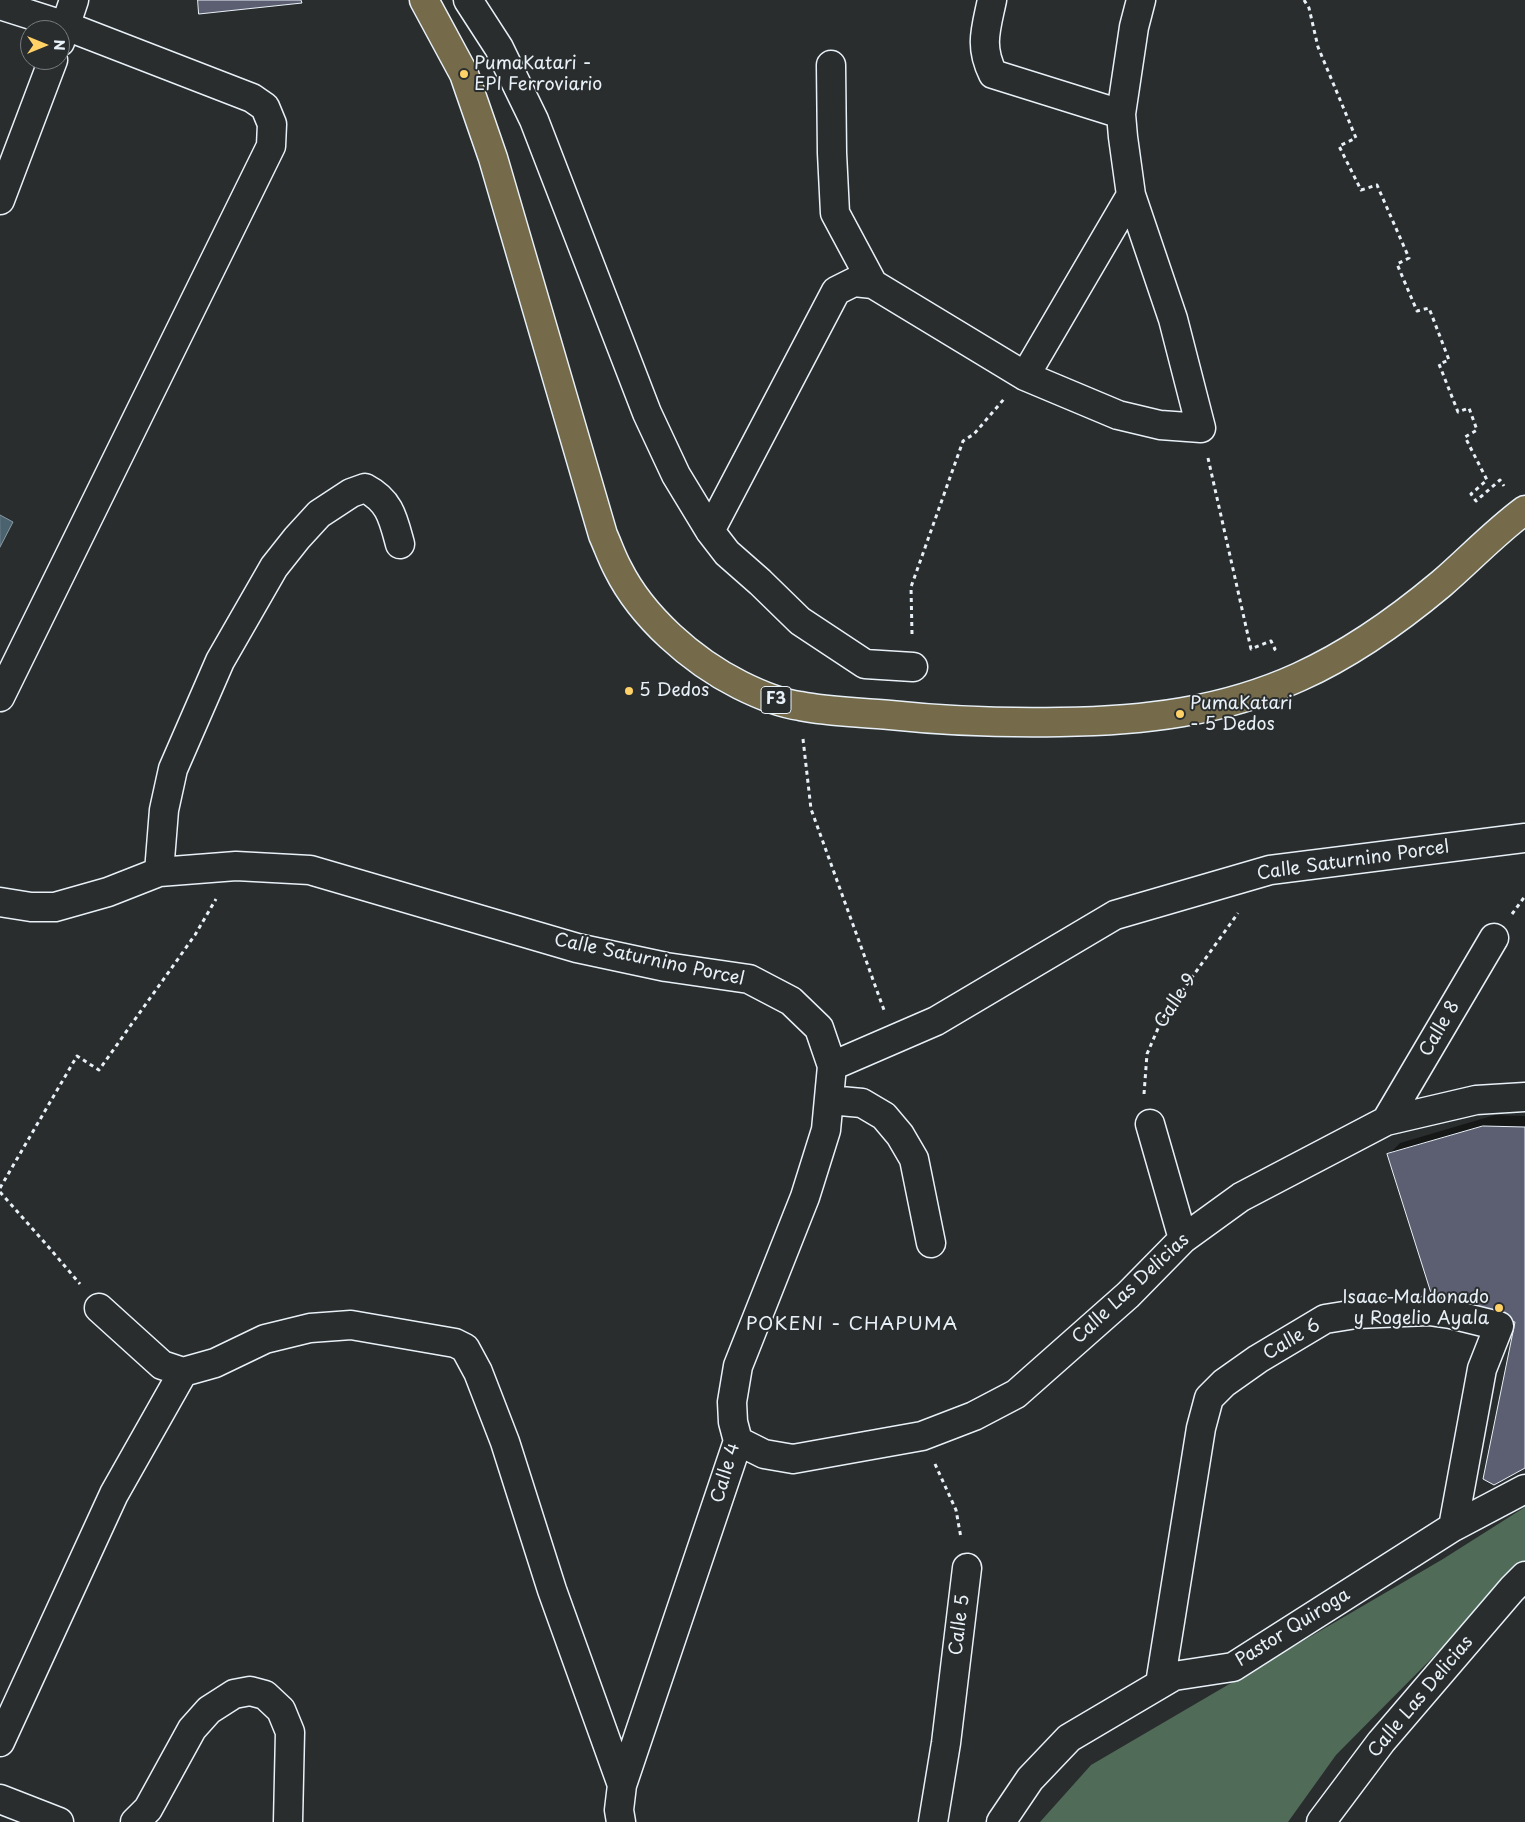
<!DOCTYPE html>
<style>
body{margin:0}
#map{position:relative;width:1525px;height:1822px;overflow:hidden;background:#2a2d2e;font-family:"Playpen Sans",sans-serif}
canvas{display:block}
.north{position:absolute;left:20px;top:20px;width:50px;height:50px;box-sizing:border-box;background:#2a2d2e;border:1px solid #767b7f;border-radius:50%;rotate:90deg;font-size:14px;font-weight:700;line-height:20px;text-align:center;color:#e8f1f8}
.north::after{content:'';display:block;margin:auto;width:18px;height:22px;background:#ffd166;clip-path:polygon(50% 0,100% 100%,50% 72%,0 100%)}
</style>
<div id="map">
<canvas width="1525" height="1822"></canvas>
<div class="north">N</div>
</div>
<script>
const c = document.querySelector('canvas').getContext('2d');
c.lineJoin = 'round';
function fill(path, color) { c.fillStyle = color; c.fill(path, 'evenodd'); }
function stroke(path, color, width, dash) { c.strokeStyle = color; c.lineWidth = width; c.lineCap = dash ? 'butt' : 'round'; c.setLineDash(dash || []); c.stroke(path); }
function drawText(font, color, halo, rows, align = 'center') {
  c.font = font + ' "Playpen Sans",sans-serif'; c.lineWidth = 4; c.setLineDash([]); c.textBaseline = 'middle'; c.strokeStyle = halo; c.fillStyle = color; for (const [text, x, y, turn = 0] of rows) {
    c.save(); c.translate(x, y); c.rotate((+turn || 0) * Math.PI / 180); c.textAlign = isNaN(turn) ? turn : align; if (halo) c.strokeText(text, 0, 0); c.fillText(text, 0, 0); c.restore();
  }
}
fill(new Path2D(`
 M 1525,1507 L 1525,1564 L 1336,1755 L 1288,1822 L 1040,1822 L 1091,1765 L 1443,1559 Z`), '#516b59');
const water = new Path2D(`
 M 0,515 L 13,522 L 0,547 Z`);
fill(water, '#4b626f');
stroke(water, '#8a9ba6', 1);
fill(new Path2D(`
 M 1495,1115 L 1525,1116 L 1525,1467 L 1517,1321 L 1389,1154 L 1400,1143 Z`), '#0007');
const building = new Path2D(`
 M 198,0 L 301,0 L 302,3 L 199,14 Z
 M 1483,1126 L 1525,1127 L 1525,1468 L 1494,1485 L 1483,1479 L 1515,1322 L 1431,1293 L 1387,1154 Z`);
fill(building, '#5c5f71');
stroke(building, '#e8f1f8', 1);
const minor = new Path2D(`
 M 468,0 L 499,48 L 534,120 L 647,413 L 676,475 L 710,531 L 727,553 L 760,582 L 800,621 L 865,664 L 913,667
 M 992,0 C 986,29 979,46 993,74 L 1121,114
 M 0,5 L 66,26 L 252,98 L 265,107 L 272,124 L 271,146 L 0,697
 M 60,42 L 74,0
 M 831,65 L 832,153 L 835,213 L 873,284
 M 0,200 L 53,60
 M 1025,376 L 1131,195
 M 710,531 L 836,291 L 854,282 L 873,284 L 1025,376 L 1118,415 L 1160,425 L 1201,428 L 1173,319 L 1131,195 L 1123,137 L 1121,114 L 1134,27 L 1141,0
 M 159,872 L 164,810 L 173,769 L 220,661 L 274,567 L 297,538 L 319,514 L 351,493 L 365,488 C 390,501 393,518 400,544
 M 0,902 L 31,907 L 55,907 L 108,892 L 159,872 L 236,866 L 310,870 L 577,948 L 666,967 L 749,979 L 791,1001 L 819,1028 L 832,1066 L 826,1130 L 805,1197 L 738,1366 L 732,1402 L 733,1422 L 738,1441 L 622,1785 L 619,1810 L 621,1822
 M 832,1066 L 936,1021 L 1115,915 L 1270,870 L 1525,838
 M 829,1100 L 862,1103 L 884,1116 L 900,1135 L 914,1159 L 931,1243
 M 1386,1121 L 1494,938
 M 1150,1124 L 1183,1239
 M 99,1308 L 162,1365 L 183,1372 L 215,1363 L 265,1339 L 310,1328 L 351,1325 L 455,1343 L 465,1348 L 478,1372 L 505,1442 L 552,1590 L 622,1785
 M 738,1441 L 764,1454 L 793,1459 L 922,1436 L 974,1416 L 1016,1394 L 1128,1295 L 1183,1239 L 1241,1197 L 1386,1121 L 1476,1100 L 1525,1097
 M 1160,1684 L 1201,1428 L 1209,1398 L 1224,1383 L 1258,1359 L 1325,1319 L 1356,1314 L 1429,1311 L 1450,1314 L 1499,1326 L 1482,1369 L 1453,1527
 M 0,1742 L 114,1494 L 183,1372
 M 0,1799 L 59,1822
 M 135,1822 L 148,1809 L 192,1729 L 209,1710 L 234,1694 L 250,1691 L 265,1695 L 281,1710 L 290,1732 L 288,1822
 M 933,1822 L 946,1743 L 967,1568
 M 1001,1822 L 1030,1779 L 1069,1738 L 1174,1676 L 1233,1667 L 1453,1527 L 1525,1489
 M 1321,1822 L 1381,1742 L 1512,1589 L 1525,1576`);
const highway = new Path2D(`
 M 424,0 L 464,74 L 493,158 L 603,535 C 608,546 612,558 618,569 C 642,617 692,661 740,685 C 758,694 779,703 800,706 C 829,712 860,712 890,715 C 946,721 1003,723 1060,722 C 1143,721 1222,712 1299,677 C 1350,654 1398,620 1441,584 C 1469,560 1495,532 1525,510`);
stroke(minor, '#e8f1f8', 31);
stroke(highway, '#e8f1f8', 31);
stroke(new Path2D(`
 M 1304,0 L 1309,8 L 1318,47 L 1356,138 L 1339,146 L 1361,190 L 1377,185 L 1409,258 L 1397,264 L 1417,311 L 1429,308 L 1449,360 L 1439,364 L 1458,412 L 1469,408 L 1477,430 L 1465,437 L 1487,480 L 1471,494 L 1476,501 L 1500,480 L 1504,486
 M 1208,458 L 1251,649 L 1271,641 L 1275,649 L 1272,651
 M 912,634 L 911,587 L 963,441 L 974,434 L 1004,399
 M 803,739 L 811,809 L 884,1010
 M 1512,914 L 1525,896
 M 1144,1094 L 1147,1054 L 1162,1019 L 1238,913
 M 0,1188 L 77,1056 L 99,1070 L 195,935 L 216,899
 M 0,1192 L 46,1244 L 80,1284
 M 935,1464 L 956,1510 L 961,1538`), '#e8f1f8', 3, [4, 4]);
stroke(minor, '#2a2d2e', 28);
stroke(highway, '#756b4b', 28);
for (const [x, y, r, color] of [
 [464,74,5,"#ffd166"],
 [629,691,5,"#ffd166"],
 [1180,714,5,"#ffd166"],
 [1499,1308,5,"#ffd166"]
]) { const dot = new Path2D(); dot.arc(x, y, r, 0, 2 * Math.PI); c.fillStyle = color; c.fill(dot); stroke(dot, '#2a2d2e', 2); }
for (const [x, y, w] of [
 [776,700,30]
]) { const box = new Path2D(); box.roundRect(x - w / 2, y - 13.5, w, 27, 4); c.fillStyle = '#2a2d2e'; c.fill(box); stroke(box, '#e8f1f8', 1); }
drawText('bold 16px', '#e8f1f8', null, [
 ["F3",776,700]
]);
drawText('18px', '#e8f1f8', '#2a2d2e', [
 ["PumaKatari -",474,64],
 ["EPI Ferroviario",474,85],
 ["5 Dedos",639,691],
 ["PumaKatari",1190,704],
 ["- 5 Dedos",1190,725],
 ["Isaac Maldonado",1489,1298,"right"],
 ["y Rogelio Ayala",1489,1319,"right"]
], 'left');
drawText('18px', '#e8f1f8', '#2a2d2e', [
 ["Calle Saturnino Porcel",1353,861,-8],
 ["Calle Saturnino Porcel",649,960,12],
 ["Calle 9",1176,1001,-57],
 ["Calle 8",1440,1029,-60],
 ["Calle Las Delicias",1131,1289,-43],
 ["Calle 6",1292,1340,-31],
 ["Calle 4",726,1473,-74],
 ["Calle 5",960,1625,-83],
 ["Pastor Quiroga",1293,1628,-32],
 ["Calle Las Delicias",1421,1697,-50]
]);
c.letterSpacing = '1px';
drawText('19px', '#e8f1f8', '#2a2d2e', [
 ["POKENI - CHAPUMA",852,1325]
]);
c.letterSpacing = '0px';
</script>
